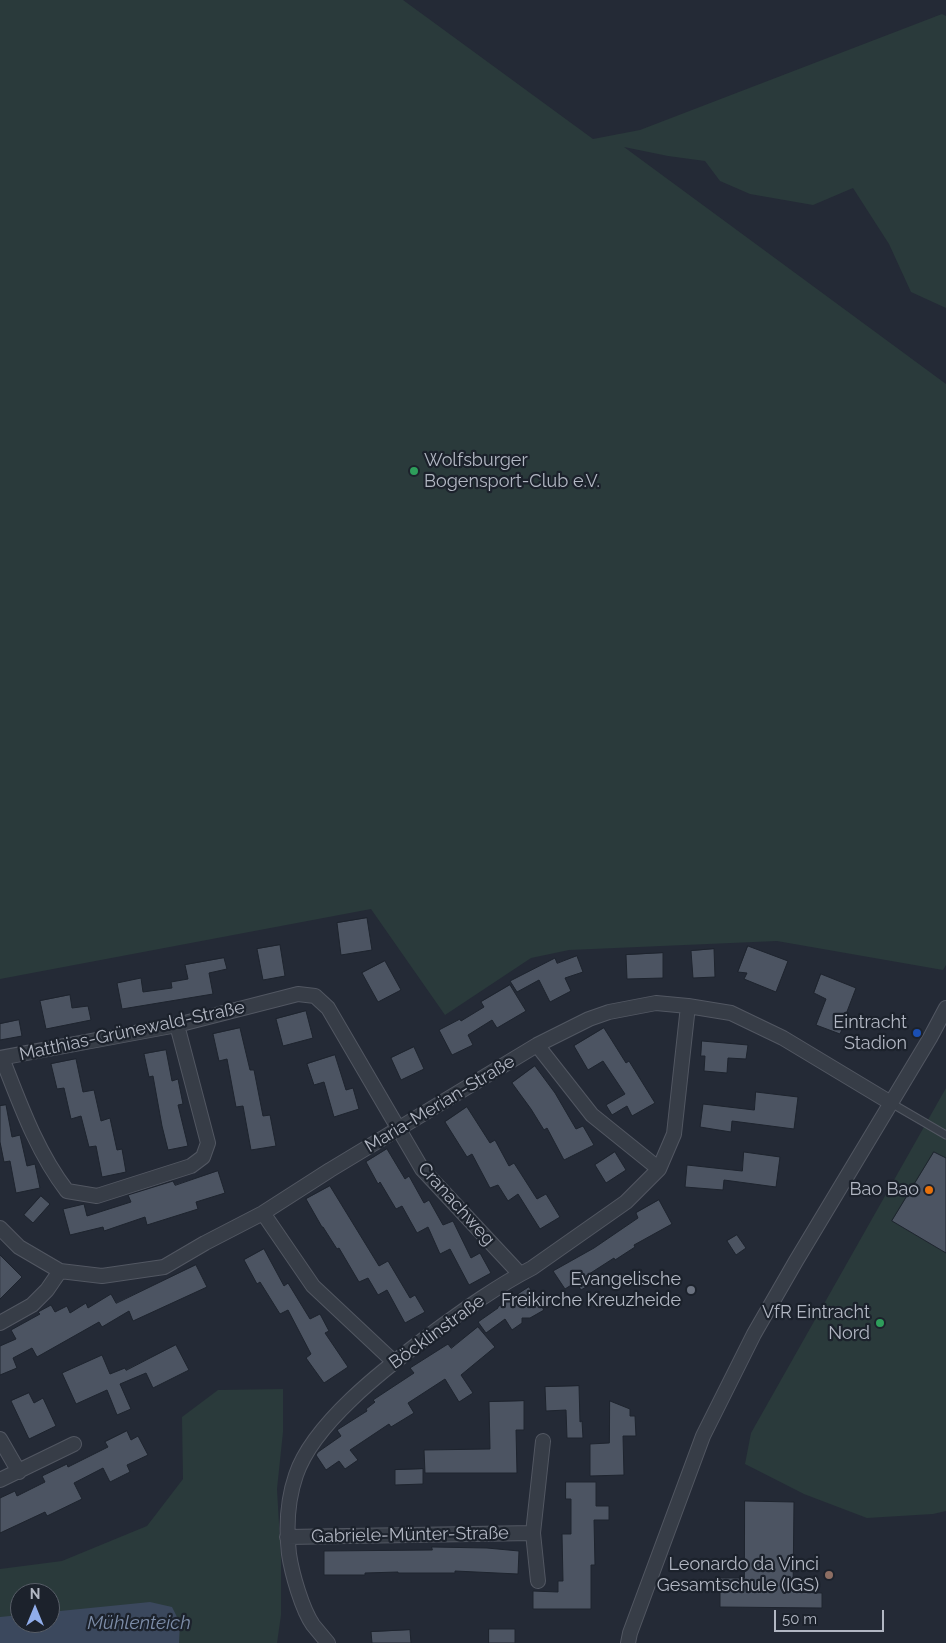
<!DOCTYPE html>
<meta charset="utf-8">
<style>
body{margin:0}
#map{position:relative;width:946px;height:1643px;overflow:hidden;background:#242a36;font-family:Raleway,sans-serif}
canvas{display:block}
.north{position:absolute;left:10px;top:1583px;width:50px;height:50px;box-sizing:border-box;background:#1c222c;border:1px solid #585e68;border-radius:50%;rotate:0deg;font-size:14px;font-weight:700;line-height:20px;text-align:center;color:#b2b7c3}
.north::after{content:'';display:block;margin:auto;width:18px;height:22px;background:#90adea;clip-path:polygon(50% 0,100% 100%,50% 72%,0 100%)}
.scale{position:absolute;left:774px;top:1610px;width:110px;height:22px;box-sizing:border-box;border:2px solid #b2b7c3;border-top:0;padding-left:6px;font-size:15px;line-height:18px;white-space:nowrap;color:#b2b7c3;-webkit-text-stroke:4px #1c222c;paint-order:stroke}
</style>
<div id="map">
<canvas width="946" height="1643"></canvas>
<div class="north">N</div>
<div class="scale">50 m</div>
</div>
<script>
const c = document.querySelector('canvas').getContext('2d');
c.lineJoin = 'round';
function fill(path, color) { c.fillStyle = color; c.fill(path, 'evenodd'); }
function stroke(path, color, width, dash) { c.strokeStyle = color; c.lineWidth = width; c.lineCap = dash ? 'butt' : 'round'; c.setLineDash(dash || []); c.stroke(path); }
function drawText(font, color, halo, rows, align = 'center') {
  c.font = font + ' Raleway,sans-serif'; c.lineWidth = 4.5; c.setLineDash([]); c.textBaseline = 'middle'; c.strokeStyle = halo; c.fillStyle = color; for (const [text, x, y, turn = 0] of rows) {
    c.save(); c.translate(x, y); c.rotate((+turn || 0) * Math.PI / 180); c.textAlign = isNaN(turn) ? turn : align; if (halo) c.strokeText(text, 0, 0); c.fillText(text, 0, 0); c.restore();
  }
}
fill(new Path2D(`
 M 0,0 L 403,0 L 593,139 L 640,130 L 942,14 L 946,16 L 946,308 L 911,292 L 889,244 L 853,188 L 813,205 L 750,194 L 720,181 L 705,161 L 668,156 L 624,147 L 946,384 L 946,965 L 943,970 L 777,941 L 569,950 L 531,958 L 445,1015 L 371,909 L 0,979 Z
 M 946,1088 L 946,1511 L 933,1514 L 867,1518 L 804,1494 L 745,1464 L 751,1433 Z
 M 283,1389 L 283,1432 L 277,1489 L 281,1559 L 281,1615 L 277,1643 L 0,1643 L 0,1569 L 62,1561 L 147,1526 L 183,1479 L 182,1417 L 218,1390 ZM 20,1593 L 50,1593 L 50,1623 L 20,1623 Z`), '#2a3a3b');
fill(new Path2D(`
 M 150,1602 L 172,1607 L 180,1623 L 179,1643 L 0,1643 L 0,1617 L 20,1615 L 20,1623 L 50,1623 L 50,1612 Z`), '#3b485d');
const building = new Path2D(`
 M 367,918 L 372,950 L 341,955 L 337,923 Z
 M 280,945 L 285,976 L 263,980 L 257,949 Z
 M 748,946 L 788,961 L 776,992 L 744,979 L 747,973 L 738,972 Z
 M 714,949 L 715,977 L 693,978 L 691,951 Z
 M 663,953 L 663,978 L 627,979 L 626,955 Z
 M 577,956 L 583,972 L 565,978 L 571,991 L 550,1002 L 539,980 L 517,992 L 510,981 L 555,958 L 557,963 Z
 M 224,958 L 227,969 L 209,973 L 213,994 L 122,1009 L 117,983 L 141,978 L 143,992 L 172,988 L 171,982 L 188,979 L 185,965 Z
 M 385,961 L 401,990 L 378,1002 L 362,973 Z
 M 821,974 L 856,988 L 843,1022 L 845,1023 L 840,1034 L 816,1025 L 826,999 L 814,993 Z
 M 510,985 L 526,1011 L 497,1028 L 492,1020 L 468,1035 L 473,1045 L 452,1055 L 439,1030 L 460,1019 L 461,1021 L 484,1007 L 481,1002 Z
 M 70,995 L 72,1008 L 88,1006 L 91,1020 L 46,1029 L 40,1001 Z
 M 306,1011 L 313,1038 L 283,1046 L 276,1019 Z
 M 19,1020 L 22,1036 L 0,1040 L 0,1024 Z
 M 240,1028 L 250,1070 L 254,1070 L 263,1116 L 270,1115 L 276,1146 L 251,1150 L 243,1106 L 236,1107 L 227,1059 L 219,1061 L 213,1034 Z
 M 604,1028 L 626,1063 L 629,1061 L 655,1103 L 632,1116 L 627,1106 L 612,1115 L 606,1105 L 625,1094 L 603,1061 L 588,1070 L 574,1046 Z
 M 702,1041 L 748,1045 L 746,1059 L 728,1058 L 727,1073 L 704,1071 L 705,1056 L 701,1056 Z
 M 414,1047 L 424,1069 L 401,1080 L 391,1058 Z
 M 166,1050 L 172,1081 L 178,1079 L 183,1104 L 178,1105 L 188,1146 L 168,1150 L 162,1126 L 153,1076 L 149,1077 L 144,1054 Z
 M 335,1055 L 346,1090 L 353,1088 L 359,1109 L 334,1117 L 324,1082 L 314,1085 L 307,1064 Z
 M 76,1059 L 83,1092 L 94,1090 L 101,1121 L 110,1118 L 117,1150 L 122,1149 L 126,1172 L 102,1177 L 96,1146 L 89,1147 L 81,1116 L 71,1119 L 64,1088 L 57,1089 L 51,1064 Z
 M 535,1066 L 555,1093 L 576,1129 L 583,1126 L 594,1145 L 564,1160 L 547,1128 L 544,1130 L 531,1109 L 512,1083 Z
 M 756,1092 L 798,1097 L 794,1129 L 732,1121 L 731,1132 L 700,1127 L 703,1104 L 754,1110 Z
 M 6,1105 L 12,1137 L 20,1135 L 27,1166 L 35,1164 L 40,1188 L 16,1193 L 10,1161 L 4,1162 L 0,1142 L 0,1106 Z
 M 467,1107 L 490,1143 L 495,1140 L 509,1166 L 514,1163 L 537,1199 L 546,1194 L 560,1217 L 540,1229 L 518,1194 L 508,1201 L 498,1185 L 490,1188 L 472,1154 L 467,1157 L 445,1122 Z
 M 387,1149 L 405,1179 L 409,1176 L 424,1203 L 429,1200 L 443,1225 L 453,1221 L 471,1258 L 480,1253 L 491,1273 L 469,1285 L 450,1249 L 440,1254 L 428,1227 L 417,1233 L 402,1206 L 396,1209 L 380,1182 L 378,1184 L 366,1162 Z
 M 615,1152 L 626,1170 L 606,1183 L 595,1165 Z
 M 744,1152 L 780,1157 L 776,1187 L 724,1180 L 723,1190 L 685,1187 L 687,1165 L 742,1171 Z
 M 934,1152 L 946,1158 L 946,1253 L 892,1221 Z
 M 218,1171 L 225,1193 L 196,1202 L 198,1209 L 147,1225 L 145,1217 L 104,1231 L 103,1227 L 70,1235 L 63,1209 L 84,1204 L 87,1216 L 131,1202 L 128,1195 L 173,1181 L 175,1185 Z
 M 330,1186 L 379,1266 L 388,1261 L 410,1298 L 415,1295 L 425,1312 L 405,1323 L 387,1290 L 378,1295 L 368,1278 L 359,1282 L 339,1248 L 337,1249 L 323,1227 L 322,1227 L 306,1199 Z
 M 41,1196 L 50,1204 L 33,1223 L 24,1215 Z
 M 659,1200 L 672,1224 L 634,1245 L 635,1247 L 615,1260 L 614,1258 L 586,1276 L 591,1284 L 581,1290 L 576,1282 L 565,1289 L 553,1271 L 594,1248 L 638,1218 L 636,1213 Z
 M 737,1235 L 746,1248 L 736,1255 L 727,1241 Z
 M 264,1249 L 284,1286 L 288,1283 L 310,1319 L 320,1314 L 329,1331 L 325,1333 L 348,1367 L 324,1383 L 306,1358 L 311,1354 L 288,1310 L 280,1314 L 260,1282 L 257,1284 L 244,1260 Z
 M 0,1255 L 22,1277 L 0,1299 Z
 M 196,1265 L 207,1287 L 133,1321 L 129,1311 L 102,1327 L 99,1322 L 37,1357 L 32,1348 L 13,1358 L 17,1368 L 0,1375 L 0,1346 L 16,1339 L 11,1330 L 40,1314 L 38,1312 L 51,1305 L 55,1312 L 67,1306 L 70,1313 L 86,1303 L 88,1308 L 111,1294 L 116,1303 Z
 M 529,1287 L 544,1310 L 530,1318 L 522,1318 L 522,1323 L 512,1330 L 505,1319 L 486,1333 L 478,1322 L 498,1308 L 498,1307 Z
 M 478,1327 L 495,1347 L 461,1375 L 473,1393 L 459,1402 L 445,1379 L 408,1403 L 414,1413 L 391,1427 L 389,1424 L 350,1450 L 358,1460 L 345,1469 L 339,1461 L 326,1470 L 316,1455 L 318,1452 L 341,1436 L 337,1430 L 367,1411 L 366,1409 L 375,1402 L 373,1400 L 414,1373 L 410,1368 L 448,1344 L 451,1348 Z
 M 176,1345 L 189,1370 L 153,1388 L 146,1373 L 120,1384 L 131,1409 L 117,1415 L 107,1390 L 76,1404 L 62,1373 L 102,1355 L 110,1374 L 125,1368 L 126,1370 Z
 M 579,1386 L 580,1422 L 582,1421 L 583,1438 L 567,1438 L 566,1410 L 546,1411 L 545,1387 Z
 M 29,1393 L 34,1403 L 43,1398 L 56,1426 L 29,1439 L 11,1401 Z
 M 524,1401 L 524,1430 L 516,1430 L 517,1473 L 425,1473 L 424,1450 L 490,1449 L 489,1402 Z
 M 610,1401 L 630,1409 L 630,1416 L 635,1416 L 636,1436 L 623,1436 L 624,1475 L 590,1476 L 590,1444 L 609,1443 Z
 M 127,1431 L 131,1440 L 138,1436 L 148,1455 L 127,1465 L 130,1472 L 110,1482 L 103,1468 L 74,1483 L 82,1499 L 47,1516 L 45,1512 L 0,1533 L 0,1498 L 15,1491 L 17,1496 L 45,1482 L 42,1476 L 67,1464 L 68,1467 L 108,1447 L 105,1442 Z
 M 423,1469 L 423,1484 L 395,1485 L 395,1470 Z
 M 566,1482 L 596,1482 L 596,1506 L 609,1506 L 609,1520 L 594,1520 L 595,1565 L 591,1565 L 591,1609 L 533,1609 L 533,1591 L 558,1592 L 558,1581 L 563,1581 L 562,1534 L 571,1534 L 571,1499 L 566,1499 Z
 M 745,1501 L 794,1502 L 793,1592 L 822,1593 L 822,1608 L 720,1607 L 720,1578 L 744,1578 Z
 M 432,1547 L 487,1548 L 519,1551 L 518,1574 L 455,1571 L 455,1573 L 398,1573 L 398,1572 L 365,1573 L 365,1575 L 324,1575 L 324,1551 L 432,1550 Z
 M 489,1629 L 515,1629 L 515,1643 L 489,1643 Z
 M 410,1630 L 411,1643 L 372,1643 L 371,1632 Z`);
fill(building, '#4c5462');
stroke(building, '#1e242e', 1);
const service = new Path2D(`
 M 891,1103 L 946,1135`);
const minor = new Path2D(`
 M 537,1045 L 592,1115 L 659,1169
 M 0,1058 L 177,1025 L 298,994 L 315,996 L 328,1008 L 422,1169 L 520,1274
 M 2,1058 C 20,1104 37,1152 67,1191 L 97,1196 L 191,1166 L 203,1157 L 208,1143 L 177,1025
 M 263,1213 L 313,1286 L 394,1362
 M 0,1228 L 19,1247 L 60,1271 L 102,1276 L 164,1267 L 205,1243 L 263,1213 L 330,1170 L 537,1045 L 589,1019 L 609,1012 L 656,1003 L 688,1006 L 731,1013 L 783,1038 L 891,1103
 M 0,1323 L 32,1305 L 47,1290 L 60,1271
 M 0,1439 L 19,1472
 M 0,1480 L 74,1444
 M 287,1537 L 533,1533
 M 538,1581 L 533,1533 L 543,1441
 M 328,1643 C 323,1637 318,1631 313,1625 C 302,1609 292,1574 289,1554 C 286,1527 287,1501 296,1475 C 313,1424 384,1369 427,1337 C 460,1313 495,1287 532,1268 L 626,1202 L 659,1169 L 674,1134 L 688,1006
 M 628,1643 L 630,1633 L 703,1436 L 754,1334 L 796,1261 L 930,1038 L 946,1008`);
stroke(service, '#525762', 9);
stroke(minor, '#525762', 16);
stroke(service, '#373d47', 7);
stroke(minor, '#373d47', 14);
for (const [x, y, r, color] of [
 [414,471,5,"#2e9e5b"],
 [917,1033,5,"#1a4fb4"],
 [929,1190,5,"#e8710a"],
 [691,1290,5,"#6b7280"],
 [880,1323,5,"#2e9e5b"],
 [829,1575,5,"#8d6e63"]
]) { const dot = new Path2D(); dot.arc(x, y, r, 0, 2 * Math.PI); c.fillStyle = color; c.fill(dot); stroke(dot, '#1c222c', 2); }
drawText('18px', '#b2b7c3', '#1c222c', [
 ["Wolfsburger",424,461,"left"],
 ["Bogensport-Club e.V.",424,482,"left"],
 ["Eintracht",907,1023],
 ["Stadion",907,1044],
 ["Bao Bao",919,1190],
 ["Evangelische",681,1280],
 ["Freikirche Kreuzheide",681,1301],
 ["VfR Eintracht",870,1313],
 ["Nord",870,1334],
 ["Leonardo da Vinci",819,1565],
 ["Gesamtschule (IGS)",819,1586]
], 'right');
drawText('18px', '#b2b7c3', '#1c222c', [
 ["Matthias-Grünewald-Straße",132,1031,-12],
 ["Maria-Merian-Straße",440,1104,-31],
 ["Cranachweg",456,1204,48],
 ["Böcklinstraße",437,1332,-36],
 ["Gabriele-Münter-Straße",410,1535,-1]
]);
drawText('italic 19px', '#7d8da8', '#1c222c', [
 ["Mühlenteich",139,1623]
]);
</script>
